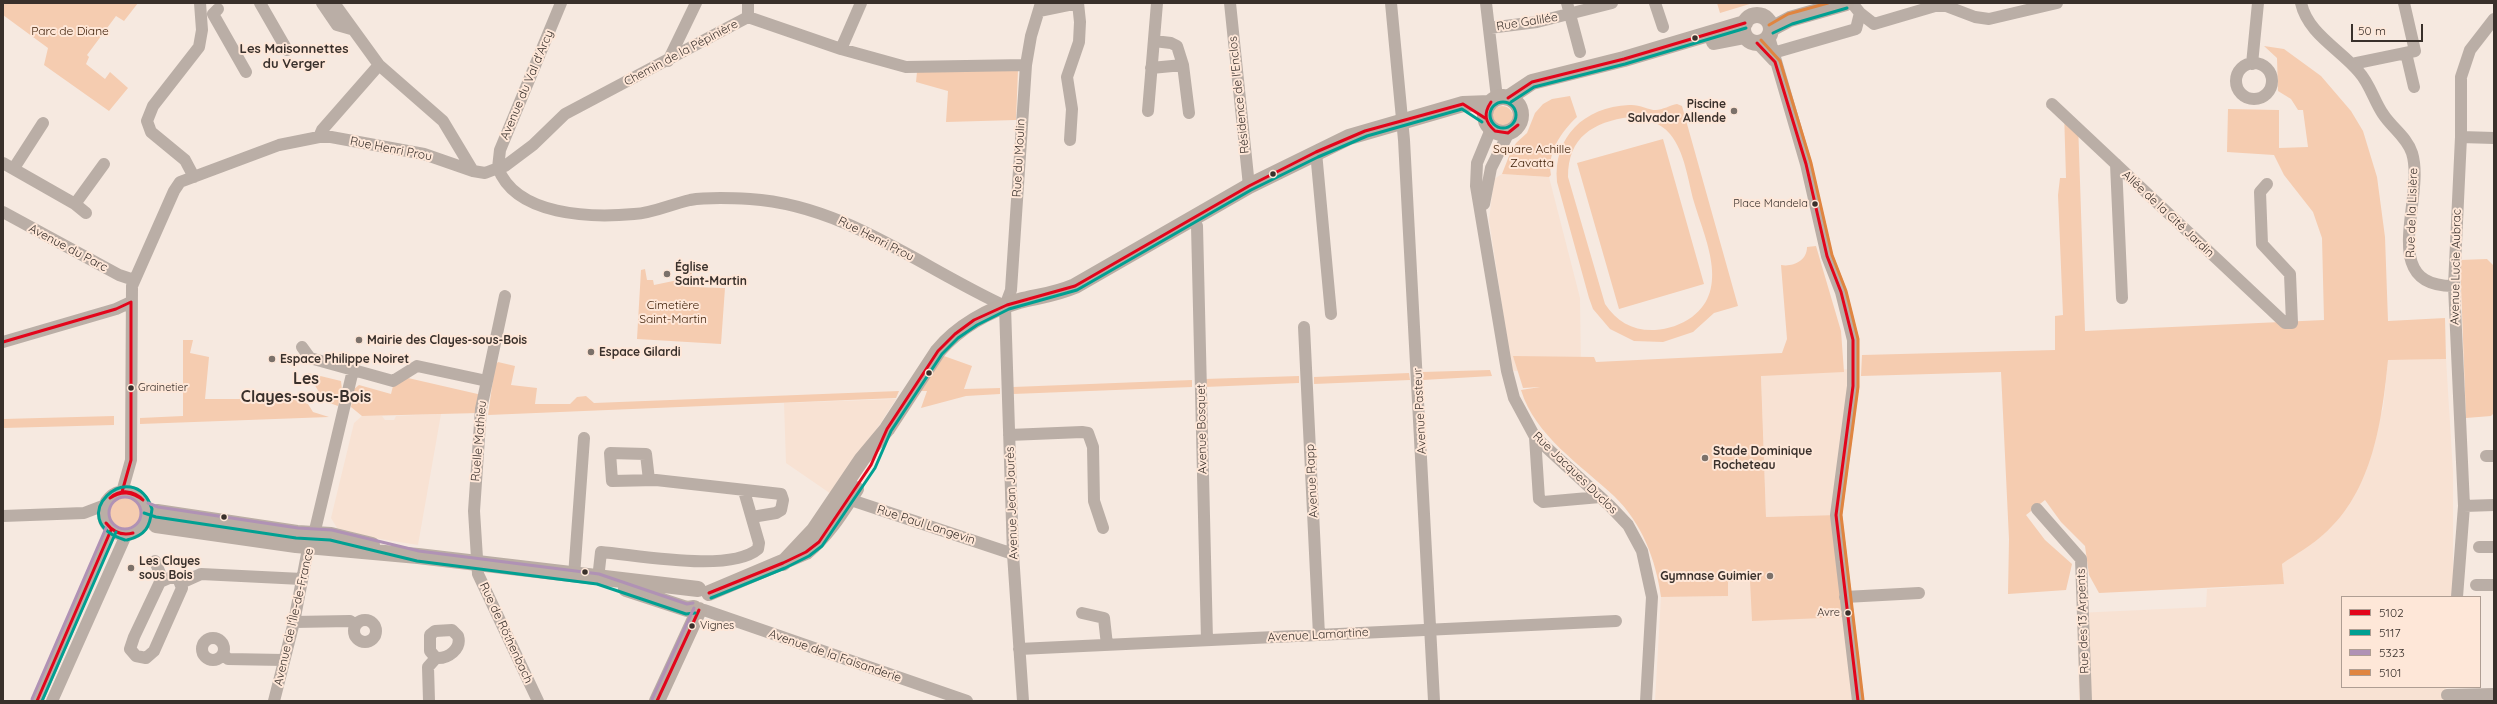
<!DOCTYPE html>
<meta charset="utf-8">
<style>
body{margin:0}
#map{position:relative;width:2497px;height:704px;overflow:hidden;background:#f6e9e0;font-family:Quicksand,sans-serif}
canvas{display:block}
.frame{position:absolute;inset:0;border:4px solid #39302b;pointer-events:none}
.legend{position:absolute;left:2341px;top:596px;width:140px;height:92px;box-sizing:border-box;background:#fee7d8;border:1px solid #af9e93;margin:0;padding:5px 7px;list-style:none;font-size:12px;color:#39302b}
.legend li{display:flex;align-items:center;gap:8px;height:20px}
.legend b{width:20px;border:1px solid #af9e93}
.scale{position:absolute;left:2351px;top:24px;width:72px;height:18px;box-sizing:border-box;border:2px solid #39302b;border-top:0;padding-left:5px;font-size:12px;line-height:14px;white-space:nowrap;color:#39302b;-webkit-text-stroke:3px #fee7d8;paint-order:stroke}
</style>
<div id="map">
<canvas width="2497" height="704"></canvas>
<div class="frame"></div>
<ul class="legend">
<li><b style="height:5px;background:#e3051b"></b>5102</li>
<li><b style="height:5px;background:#00a092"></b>5117</li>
<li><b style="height:5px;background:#b092b5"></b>5323</li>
<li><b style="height:5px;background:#e08540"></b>5101</li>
</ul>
<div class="scale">50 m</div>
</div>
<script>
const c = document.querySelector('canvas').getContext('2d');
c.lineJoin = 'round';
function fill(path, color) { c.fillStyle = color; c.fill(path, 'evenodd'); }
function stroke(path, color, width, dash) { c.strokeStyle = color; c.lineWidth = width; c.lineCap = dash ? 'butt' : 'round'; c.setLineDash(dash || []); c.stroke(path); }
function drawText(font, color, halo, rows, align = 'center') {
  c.font = font + ' Quicksand,sans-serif'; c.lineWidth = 4; c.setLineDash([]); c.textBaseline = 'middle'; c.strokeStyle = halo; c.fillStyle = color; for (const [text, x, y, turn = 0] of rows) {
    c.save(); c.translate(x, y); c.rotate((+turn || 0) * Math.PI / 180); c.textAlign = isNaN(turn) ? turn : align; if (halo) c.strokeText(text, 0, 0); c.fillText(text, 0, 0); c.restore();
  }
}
fill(new Path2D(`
 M 1502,174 L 1549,177 L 1580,298 L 1581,369 L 1512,371 L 1489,220 L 1494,179 Z
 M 2446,359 L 2453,472 L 2453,597 L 2342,597 L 2342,687 L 2446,687 L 2445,694 L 2494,693 L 2494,701 L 2079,701 L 2077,613 L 2206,607 L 2207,589 L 2284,584 L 2282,564 L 2325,533 L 2383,409 L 2388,360 Z
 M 1854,369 L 1836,515 L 1766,517 L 1761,373 Z
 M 896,399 L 834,496 L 786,463 L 784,403 Z
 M 441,414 L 418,545 L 374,538 L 337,528 L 331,518 L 354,423 L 362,416 L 382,416 L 385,420 L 394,420 L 396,416 Z
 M 1750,580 L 1846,617 L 1858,701 L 1655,701 L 1661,597 L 1728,596 L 1728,582 Z`), '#f8e2d3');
fill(new Path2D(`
 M 3,3 L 138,3 L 124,21 L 116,16 L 87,55 L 89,57 L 86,64 L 105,79 L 110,72 L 128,88 L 109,111 L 44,65 L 48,48 L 3,15 Z
 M 1717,3 L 1753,3 L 1720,13 Z
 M 2264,46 L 2284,49 L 2321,76 L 2351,111 L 2363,131 L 2377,177 L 2385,237 L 2388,321 L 2445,318 L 2446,359 L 2388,360 C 2382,420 2373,491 2324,534 C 2312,545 2296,554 2282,564 L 2284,584 L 2099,593 L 2089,575 L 2085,546 L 2061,522 L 2045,500 L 2026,515 L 2045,540 L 2072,564 L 2066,590 L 2008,594 L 2009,539 L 2001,372 L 1861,376 L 1862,355 L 2055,350 L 2055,316 L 2063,315 L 2058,195 L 2060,178 L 2066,178 L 2064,111 L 2078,122 L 2085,331 L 2324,320 L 2322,238 L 2313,212 L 2284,175 L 2274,155 L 2227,152 L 2228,109 L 2279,110 L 2279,148 L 2308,147 L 2303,110 L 2298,110 L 2291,99 L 2278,91 L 2277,58 Z
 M 1018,70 L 1016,120 L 946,122 L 948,91 L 916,82 L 917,72 Z
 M 1570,96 L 1577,117 C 1561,132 1547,152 1551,175 L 1549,177 L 1502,174 L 1509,156 L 1516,143 L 1527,133 L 1535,113 L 1543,104 L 1552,99 Z
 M 1677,104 L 1682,106 L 1738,306 L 1714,313 L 1693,332 L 1663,342 L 1634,341 L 1610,329 L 1593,309 L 1589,298 L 1557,182 C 1553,137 1584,107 1629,105 C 1639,104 1648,110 1656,110 C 1662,110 1671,105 1677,104 ZM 1630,117 C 1645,118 1660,122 1670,134 C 1685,152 1688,181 1694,202 C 1705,239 1730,289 1692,317 C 1681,325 1668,329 1655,330 C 1633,331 1617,322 1605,304 L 1568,177 C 1568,137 1593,122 1630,117 Z
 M1491 117a11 11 0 1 1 22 0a11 11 0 1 1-22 0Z
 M 1663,139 L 1704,284 L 1619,309 L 1577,163 Z
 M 1816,246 L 1841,331 L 1844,372 L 1761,376 L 1766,517 L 1836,515 L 1846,617 L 1752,621 L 1750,580 L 1728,582 L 1728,596 L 1661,597 C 1656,560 1642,523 1614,496 C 1581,465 1535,436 1521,390 L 1540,387 L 1523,388 L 1513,356 L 1594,357 L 1596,362 L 1782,353 L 1787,339 L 1781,265 C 1793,267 1807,261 1807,247 Z
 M 2487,259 L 2494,266 L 2494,413 L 2491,416 L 2466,418 L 2460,260 Z
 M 687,263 L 690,263 L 694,287 L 725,288 L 721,344 L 637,339 L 641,270 L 645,269 L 647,280 L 653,280 L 654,285 L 678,280 L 678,282 L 688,280 Z
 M 183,340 L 193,340 L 190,353 L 209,357 L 205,399 L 291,399 L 308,404 L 313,412 L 329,417 L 140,424 L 140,418 L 183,416 Z
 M 944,356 L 972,366 L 964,389 L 1000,388 L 1000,394 L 966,396 L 921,408 L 927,391 L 921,391 Z
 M 498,362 L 515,366 L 511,385 L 537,388 L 535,404 L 570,404 L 577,397 L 586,396 L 594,403 L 899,391 L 896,398 L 488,415 L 495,365 Z
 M 1490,370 L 1492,376 L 1423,380 L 1422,372 Z
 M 308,373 L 341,381 L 342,390 L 338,406 L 324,401 Z
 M 1409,373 L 1410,380 L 1314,384 L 1314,377 Z
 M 1299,376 L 1299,383 L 1205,387 L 1204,379 Z
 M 408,378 L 482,395 L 479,413 L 362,416 L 351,407 L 354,389 L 359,385 L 391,394 L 393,386 Z
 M 1192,380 L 1192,387 L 1013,394 L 1013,387 Z
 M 114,416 L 114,425 L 3,428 L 3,419 Z
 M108 513a17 17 0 1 1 34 0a17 17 0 1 1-34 0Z`), '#f5ccb0');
stroke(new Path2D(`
 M 260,3 L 287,50
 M 322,3 L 337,25 L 351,29
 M 334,3 L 379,65 L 443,121 L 473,171
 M 561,3 L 500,150 L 498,168 L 505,166 L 533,145 L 565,114 L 748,17 L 841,49 L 906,67 L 1026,65
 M 748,3 L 748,17
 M 1230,3 L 1249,186
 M 1391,3 L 1404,140 L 1434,701
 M 1486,3 L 1497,98
 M 1567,3 L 1580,52
 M 1655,3 L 1663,27
 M 2301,3 C 2308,34 2340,49 2359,72 C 2370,84 2374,101 2383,114 C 2392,128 2407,137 2412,153 C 2426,198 2376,287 2454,286
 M 218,9 L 213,14 L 246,72
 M 1039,11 L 1078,3
 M 1860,13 L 1874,24 L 1935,6 L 1946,6 L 1975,17 L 1989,19 L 2057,3
 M 1489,28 L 1537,22 L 1612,3
 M 1769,37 L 1806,164 L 1827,256 L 1841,292 L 1853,340 L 1853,386 L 1836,515 L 1858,701
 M 1154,41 L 1171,43 L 1177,46 L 1183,65 L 1189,113
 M 1757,43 L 1774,61
 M 841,49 L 861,3
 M 1773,53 L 1856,29 L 1860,13 L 1852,3
 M 2406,53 L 2414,87
 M 668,61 L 696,3
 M2236 81a18 18 0 1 1 36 0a18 18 0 1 1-36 0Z
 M 2252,64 L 2258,3
 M 2352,64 L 2415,51 L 2404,3
 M 1151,68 L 1183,65
 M 2052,104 L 2285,323 L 2292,323 L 2290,274 L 2262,244 L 2260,192 L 2267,184
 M 1148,111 L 1157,3
 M 1491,129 L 1477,163 L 1476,186 L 1507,371 L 1514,398 L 1535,437 L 1610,506 L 1628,525 L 1642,551 L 1652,597 L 1646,701
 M 319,137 L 322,130 L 379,65
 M 2461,137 L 2494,138
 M 1070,140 L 1072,109 L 1067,77 L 1079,42 L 1080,22 L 1078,3
 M 1316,152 L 1331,314
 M 3,163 L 75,204 L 86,213
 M 2116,164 L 2122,298
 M 14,168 L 43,123
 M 194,177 L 185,160 L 151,132 L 147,121 L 153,106 L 199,47 L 202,30 L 200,3
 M 75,204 L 104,164
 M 1484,204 L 1491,168 L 1509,132
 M 3,212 L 119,275 L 134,280
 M 1192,219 L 1197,226 L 1207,640
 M 505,296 L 481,409 L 474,511 L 478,574 L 538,701
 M 1304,327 L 1319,635
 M 3,342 L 116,309 L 131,302
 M 302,347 L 310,358 L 393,381 L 417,366 L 487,381
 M 1009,435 L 1082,432 L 1088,433 L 1093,447 L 1094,501 L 1103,528
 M 1535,437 L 1539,499 L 1543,502 L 1600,497
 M 2486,456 L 2494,456
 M 649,480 L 646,454 L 610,453 L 612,481 L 656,480 L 781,494 L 783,500 L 781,510 L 776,513 L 752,517
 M103 513a22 22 0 1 1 44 0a22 22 0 1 1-44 0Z
 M 122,492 L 131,460 L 132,286 L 174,191 L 180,182 L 279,145 L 319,137 L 331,137 L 424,154 L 473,171 L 485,173 L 498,168 C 516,216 591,218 634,214 C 654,213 671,204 690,200 C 708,197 732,198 750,199 C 845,205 922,268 1005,306
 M 842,497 L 1013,554
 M 2464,506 L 2494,505
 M 2037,509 L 2081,559 L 2086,701
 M 3,516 L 84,513 L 105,505
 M 2479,547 L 2494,547
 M 155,561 L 161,576 L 160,582 L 169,578 L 178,578 L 182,588 L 154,651 L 146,658 L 136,656 L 130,649 L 134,637 L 160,582
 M 574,576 L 584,438
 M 598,579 L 601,552 C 638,555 730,573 758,549 L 759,543 L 744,491
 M 181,583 L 201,574 L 302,579
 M 2476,585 L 2494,585
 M 1845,597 L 1919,593
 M 2457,597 L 2464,506 L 2454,286 L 2461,137 L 2461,77 L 2470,50 L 2494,19
 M 704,610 L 967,701
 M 1082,613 L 1104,618 L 1107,645
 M354 631a11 11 0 1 1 22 0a11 11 0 1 1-22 0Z
 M 294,622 L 350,621 L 356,625
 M 452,630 L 458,636 C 462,649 448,659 436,658 L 430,651 L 430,635 L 435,631 Z
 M202 649a11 11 0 1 1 22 0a11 11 0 1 1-22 0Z
 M 1019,649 L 1616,621
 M 223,654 L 228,659 L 283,660
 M 2447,695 L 2494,694
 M 37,701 L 111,530
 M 52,701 L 126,535
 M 274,701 L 294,622 L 307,554 L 311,547 L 353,370
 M 429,701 L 428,667 L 436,658
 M 1023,701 L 1013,554 L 1005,306 L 1011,290 L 1026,65 L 1031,36 L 1041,3`), '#baaea6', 12);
stroke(new Path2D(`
 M1743 29a14 14 0 1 1 28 0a14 14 0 1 1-28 0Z
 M 1771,29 L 1790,19 L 1846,3
 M 1714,42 L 1745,36
 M1485 115a18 18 0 1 1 36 0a18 18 0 1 1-36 0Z
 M 1508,98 L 1532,82 L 1624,59 L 1745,23
 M 157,512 L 297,533 L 331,535 L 372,545
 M 156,525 L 296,545 L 418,556 L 698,589
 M 783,563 L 814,530 L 862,459 L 887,429 L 938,351 C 958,327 988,310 1019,301 C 1039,296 1054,295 1075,286 L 1249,186 L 1349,137 L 1463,104 L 1490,103
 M 626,589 L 687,609 L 694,608
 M 709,593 L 806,552 C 827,535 841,512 856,489
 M 657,701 L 699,610`), '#baada4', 16);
stroke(new Path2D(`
 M 1757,43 L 1775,62 L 1806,164 L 1827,256 L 1841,292 L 1853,340 L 1853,386 L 1836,515 L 1858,701
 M 1508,98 L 1532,82 L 1624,59 L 1745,23
 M 1491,102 C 1483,114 1485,122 1495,131 L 1508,133 L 1518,125
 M 3,342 L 116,309 L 131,302 L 131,460 L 122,492
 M 110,498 C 120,489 134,490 143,500
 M 110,498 C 122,490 132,492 143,500
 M 106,523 C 113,532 122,536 133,533
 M 709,593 L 783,563 L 806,552 L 819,542 L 871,465 L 887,429 L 938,351 L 955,334 L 974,320 L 1007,305 L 1075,286 L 1249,186 L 1316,152 L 1365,131 L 1463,104 L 1485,118
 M 37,701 L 111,530
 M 657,701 L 699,610`), '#e3051b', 3);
stroke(new Path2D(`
 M 1773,33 L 1792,24 L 1847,8
 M 1511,102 L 1534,87 L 1625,64 L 1746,28
 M1490 115a13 13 0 1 1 26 0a13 13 0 1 1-26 0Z
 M 144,513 L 156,517 L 296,538 L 330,540 L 417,561 L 597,584 L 686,614 L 695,613
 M 125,540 C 60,520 133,452 152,509 C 150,527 146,535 127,540
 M 711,598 L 785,568 L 809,556 L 822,546 L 875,468 L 891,431 L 942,354 L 958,338 L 977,325 L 1009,309 L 1077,290 L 1251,190 L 1318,157 L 1367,136 L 1462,109 L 1482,122
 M 42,701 L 116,532`), '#00a092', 3);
stroke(new Path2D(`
 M109 513a16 16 0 1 1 32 0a16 16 0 1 1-32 0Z
 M 148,503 L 158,507 L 298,528 L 332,530 L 419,551 L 599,574 L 687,604 L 693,603
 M 32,699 L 106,528
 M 652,699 L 694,608`), '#b092b5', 3);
stroke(new Path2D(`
 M 1769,25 L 1788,14 L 1828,3
 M 1761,40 L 1780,61 L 1811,163 L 1832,255 L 1846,291 L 1858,339 L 1858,387 L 1841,515 L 1863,700`), '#e08540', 3);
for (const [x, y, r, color] of [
 [1695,38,3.5,"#39302b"],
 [1734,111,4,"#7b716a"],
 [1273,174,3.5,"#39302b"],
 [1815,204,3.5,"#39302b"],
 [667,274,4,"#7b716a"],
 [359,340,4,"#7b716a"],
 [591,352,4,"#7b716a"],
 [272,359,4,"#7b716a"],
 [929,373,3.5,"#39302b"],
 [131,388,3.5,"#39302b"],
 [1705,458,4,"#7b716a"],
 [224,517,3.5,"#39302b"],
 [131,568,4,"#7b716a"],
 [585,572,3.5,"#39302b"],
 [1770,576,4,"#7b716a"],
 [1848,613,3.5,"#39302b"],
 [692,626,3.5,"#39302b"]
]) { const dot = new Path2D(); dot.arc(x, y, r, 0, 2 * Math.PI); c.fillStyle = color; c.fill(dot); stroke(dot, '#fee7d8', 1.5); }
drawText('11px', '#39302b', '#fee7d8', [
 ["Place Mandela",1808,204],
 ["Grainetier",138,388,"left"],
 ["Avre",1840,613],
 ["Vignes",700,626,"left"]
], 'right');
drawText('12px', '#39302b', '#fee7d8', [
 ["Rue Galilée",1527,22,-9],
 ["Chemin de la Pépinière",681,53,-28],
 ["Avenue du Val d'Arcy",527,85,-67],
 ["Résidence de l'Enclos",1239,95,-96],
 ["Rue Henri Prou",391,149,11],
 ["Rue du Moulin",1019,158,-87],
 ["Rue de la Lisière",2412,213,-88],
 ["Allée de la Cité Jardin",2168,214,43],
 ["Rue Henri Prou",876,239,27],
 ["Avenue du Parc",68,248,28],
 ["Avenue Lucie Aubrac",2456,267,-89],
 ["Avenue Pasteur",1420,411,-93],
 ["Avenue Bosquet",1202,429,-91],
 ["Ruelle Mathieu",479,441,-85],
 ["Rue Jacques Duclos",1575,473,44],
 ["Avenue Rapp",1312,481,-93],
 ["Avenue Jean Jaurès",1012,503,-92],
 ["Rue Paul Langevin",926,525,18],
 ["Avenue de l'Île-de-France",294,617,-77],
 ["Rue des 13 Arpents",2083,621,-92],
 ["Rue de Röthenbach",506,633,65],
 ["Avenue Lamartine",1318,635,-3],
 ["Avenue de la Faisanderie",835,656,19]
]);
drawText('12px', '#402109', '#fee7d8', [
 ["Parc de Diane",70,31],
 ["Square Achille",1532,149],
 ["Zavatta",1532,163],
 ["Cimetière",673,305],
 ["Saint-Martin",673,319]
]);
drawText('bold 12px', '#39302b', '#fee7d8', [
 ["Piscine",1726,104,"right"],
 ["Salvador Allende",1726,118,"right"],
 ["Église",675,267],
 ["Saint-Martin",675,281],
 ["Mairie des Clayes-sous-Bois",367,340],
 ["Espace Gilardi",599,352],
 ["Espace Philippe Noiret",280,359],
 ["Stade Dominique",1713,451],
 ["Rocheteau",1713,465],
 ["Les Clayes",139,561],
 ["sous Bois",139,575],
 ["Gymnase Guimier",1762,576,"right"]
], 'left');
drawText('bold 13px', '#39302b', '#fee7d8', [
 ["Les Maisonnettes",294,49],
 ["du Verger",294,64]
]);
drawText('bold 16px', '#39302b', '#fee7d8', [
 ["Les",306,379],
 ["Clayes-sous-Bois",306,397]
]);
</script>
